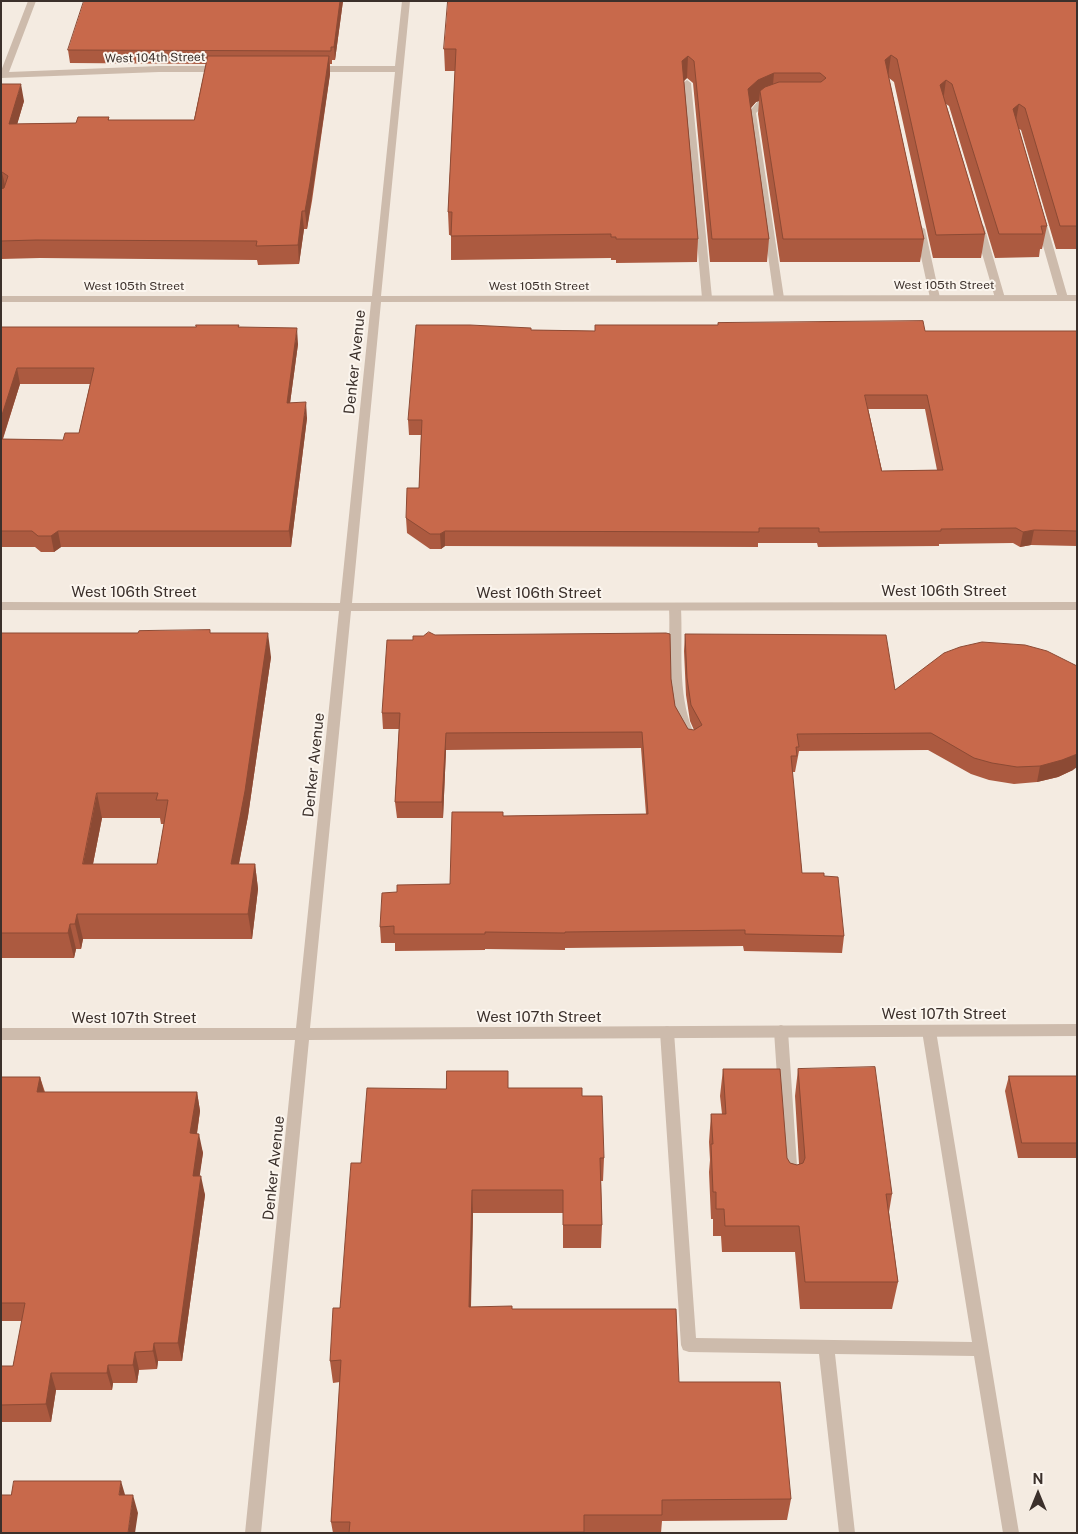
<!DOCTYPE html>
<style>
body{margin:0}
#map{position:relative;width:1078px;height:1534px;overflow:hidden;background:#f4ebe1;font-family:"Public Sans",sans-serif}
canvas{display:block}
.frame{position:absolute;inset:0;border:2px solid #3b302b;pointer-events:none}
.north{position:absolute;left:1013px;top:1469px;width:50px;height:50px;-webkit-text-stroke:4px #fbf5ee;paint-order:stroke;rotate:0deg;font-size:14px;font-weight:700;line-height:20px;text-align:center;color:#3b302b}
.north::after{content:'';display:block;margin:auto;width:18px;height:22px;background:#3b302b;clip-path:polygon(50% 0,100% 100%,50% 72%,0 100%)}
</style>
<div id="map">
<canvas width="1078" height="1534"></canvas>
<div class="frame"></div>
<div class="north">N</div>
</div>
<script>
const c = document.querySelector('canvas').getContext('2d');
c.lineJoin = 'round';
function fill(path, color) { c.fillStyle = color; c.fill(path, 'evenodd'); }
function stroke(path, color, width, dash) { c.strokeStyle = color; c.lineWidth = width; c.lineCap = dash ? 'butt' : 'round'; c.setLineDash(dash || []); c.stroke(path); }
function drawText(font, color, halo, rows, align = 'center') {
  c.font = font + ' "Public Sans",sans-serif'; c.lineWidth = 4; c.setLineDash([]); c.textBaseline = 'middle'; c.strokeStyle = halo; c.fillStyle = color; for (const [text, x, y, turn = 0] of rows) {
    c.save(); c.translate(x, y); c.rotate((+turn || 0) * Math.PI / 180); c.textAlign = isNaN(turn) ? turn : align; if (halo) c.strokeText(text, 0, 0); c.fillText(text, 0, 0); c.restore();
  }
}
fill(new Path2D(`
 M 687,80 L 691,83 L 712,298 L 707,301 L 702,298 L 683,83 Z
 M 774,97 L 778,100 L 777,102 L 765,105 L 756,113 L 784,298 L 779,301 L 774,298 L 748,113 L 758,101 Z
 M 1040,215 L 1045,218 L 1068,298 L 1066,300 L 1063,301 L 1058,298 L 1035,218 Z
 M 979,223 L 984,226 L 1005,298 L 1003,300 L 1000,301 L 995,298 L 974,226 Z
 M 920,226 L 925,229 L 940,298 L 935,301 L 930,298 L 915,229 Z
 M 675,604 L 681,608 C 683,649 677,692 693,731 L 687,735 L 683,734 C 663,700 671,646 669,608 Z
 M 781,1025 L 786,1027 L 788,1031 L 798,1181 L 796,1185 L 791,1187 L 786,1185 L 784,1181 L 774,1031 L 776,1027 Z
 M 929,1025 L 934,1027 L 936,1031 L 1019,1533 L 1003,1533 L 974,1356 L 835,1354 L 855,1533 L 839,1533 L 819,1354 L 689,1352 L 683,1350 L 681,1345 L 660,1032 L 662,1028 L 667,1026 L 672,1028 L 674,1032 L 696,1338 L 972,1342 L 922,1031 L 924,1027 Z`), '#cdbbac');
fill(new Path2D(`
 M 28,1 L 36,1 L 9,72 L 159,66 L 220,66 L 224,69 L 220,72 L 159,72 L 1,78 L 1,71 Z
 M 402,1 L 410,1 L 381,296 L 1077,295 L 1077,301 L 381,302 L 352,603 L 1077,602 L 1077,610 L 351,611 L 310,1028 L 1077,1024 L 1077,1036 L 309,1040 L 261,1533 L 245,1533 L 295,1040 L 1,1040 L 1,1028 L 296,1028 L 339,611 L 1,610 L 1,602 L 340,603 L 371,302 L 1,302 L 1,296 L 372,296 L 395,72 L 313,72 L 309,69 L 313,66 L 395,66 Z`), '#cdbbac');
fill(new Path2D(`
 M 343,1 L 335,60 L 332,60 L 332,64 L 330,64 L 330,74 L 312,201 L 307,229 L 304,229 L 299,264 L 258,265 L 257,260 L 40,258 L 1,259 L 1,84 L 24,101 L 17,124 L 76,123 L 109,117 L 109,120 L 194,120 L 206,64 L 70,63 L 68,50 Z
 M 1077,1 L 1077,249 L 1056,249 L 1021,130 L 1019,129 L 1047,226 L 1042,249 L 1040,249 L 1039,257 L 995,258 L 949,106 L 946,104 L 985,234 L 981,258 L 933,258 L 894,82 L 889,78 L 924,239 L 920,262 L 780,262 L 758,114 L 759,101 L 756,102 L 751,108 L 769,239 L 767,262 L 710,262 L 693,83 L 687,78 L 684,81 L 698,239 L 697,262 L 616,263 L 616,260 L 611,260 L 611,258 L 451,260 L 451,235 L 449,235 L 448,212 L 455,71 L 445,71 L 444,49 Z
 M 239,325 L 239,327 L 298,344 L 290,403 L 307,418 L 291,547 L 61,547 L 54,552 L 41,552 L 35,547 L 1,547 L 1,327 L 196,327 ZM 20,384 L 90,384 L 79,433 L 63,440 L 3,439 Z
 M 595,325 L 925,331 L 1077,331 L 1077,546 L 1031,545 L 1020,547 L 1013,543 L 939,544 L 939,546 L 818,547 L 817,543 L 758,543 L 758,547 L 445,546 L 441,549 L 430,549 L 407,533 L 406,518 L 419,488 L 421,435 L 409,435 L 408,420 L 531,330 L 595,331 ZM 868,409 L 925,409 L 937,470 L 882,471 Z
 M 210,630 L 210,633 L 271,657 L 248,816 L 239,864 L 255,864 L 258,889 L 252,939 L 83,939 L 81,949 L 76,949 L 74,958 L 1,958 L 1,633 L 138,633 ZM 102,818 L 160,818 L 161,824 L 164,824 L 157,864 L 93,864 Z
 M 685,634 L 895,690 L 1073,770 L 1058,777 L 1037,782 L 1014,784 L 989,780 L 971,774 L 928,750 L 799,751 L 795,772 L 792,772 L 802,873 L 824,876 L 844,936 L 842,953 L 744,951 L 743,946 L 565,948 L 565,950 L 485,949 L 485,950 L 395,951 L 395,943 L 381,943 L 380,927 L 397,892 L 450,884 L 503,816 L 646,814 L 641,748 L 446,750 L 443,818 L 397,818 L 395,802 L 399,729 L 383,729 L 382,713 L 413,640 L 435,635 L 671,679 L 675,706 L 688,729 L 694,730 L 690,721 L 686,695 L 684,651 Z
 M 723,1069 L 790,1163 L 797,1165 L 799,1164 L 795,1096 L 798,1069 L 892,1194 L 889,1212 L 898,1282 L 892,1309 L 800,1309 L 795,1252 L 722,1252 L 721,1236 L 713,1236 L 713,1219 L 711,1219 L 709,1172 L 710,1160 L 709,1142 L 711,1114 L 722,1114 L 720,1096 Z
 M 1009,1076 L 1077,1076 L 1077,1158 L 1018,1158 L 1005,1091 Z
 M 1,1077 L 40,1077 L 45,1092 L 197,1092 L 200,1111 L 197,1134 L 203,1153 L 199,1176 L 205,1195 L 182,1361 L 158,1361 L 157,1369 L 139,1370 L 137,1383 L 113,1383 L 112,1390 L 56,1390 L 51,1422 L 1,1422 L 1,1366 L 13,1366 L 22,1321 L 1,1321 Z
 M 508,1088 L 582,1096 L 604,1158 L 603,1181 L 601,1181 L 602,1225 L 601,1248 L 563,1248 L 563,1213 L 473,1213 L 471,1307 L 512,1309 L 679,1382 L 791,1499 L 787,1520 L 662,1521 L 661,1533 L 333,1533 L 331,1522 L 340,1382 L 333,1383 L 330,1361 L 340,1308 L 361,1163 L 446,1089 Z`), '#ac5a40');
fill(new Path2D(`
 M 340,1 L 343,1 L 335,60 L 334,47 Z
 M 891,55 L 888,77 L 885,60 Z
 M 329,56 L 330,74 L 307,229 L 305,211 Z
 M 688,56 L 687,78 L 681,83 L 682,61 Z
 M 774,73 L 772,96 L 760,91 L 759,101 L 756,102 L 747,112 L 748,89 L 758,80 Z
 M 946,80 L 943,102 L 940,85 Z
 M 21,84 L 24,101 L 12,142 L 9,124 Z
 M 1019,104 L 1015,126 L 1013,109 Z
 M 2,172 L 6,190 L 1,192 L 1,173 Z
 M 302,211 L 304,229 L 299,264 L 298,245 Z
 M 297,328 L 298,344 L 288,418 L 287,403 Z
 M 17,368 L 20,384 L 1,444 L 1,418 Z
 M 306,402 L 307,418 L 291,547 L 289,531 Z
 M 1034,530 L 1031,545 L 1020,547 L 1023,532 Z
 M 58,531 L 61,547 L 54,552 L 51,536 Z
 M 445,531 L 445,546 L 441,549 L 440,534 Z
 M 268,633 L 271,657 L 248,816 L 234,889 L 231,864 Z
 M 446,733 L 446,750 L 443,818 L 442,802 Z
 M 1077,754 L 1077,767 L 1073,770 L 1058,777 L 1037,782 L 1040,766 Z
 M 97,793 L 102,818 L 88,889 L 83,864 Z
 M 255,864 L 258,889 L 252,939 L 248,914 Z
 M 77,914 L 83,939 L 81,949 L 75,924 Z
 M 70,924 L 76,949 L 74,958 L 68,933 Z
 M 40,1077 L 45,1096 L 37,1092 Z
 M 197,1092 L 200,1111 L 194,1152 L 190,1133 Z
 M 199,1134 L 203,1153 L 197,1195 L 193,1176 Z
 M 201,1176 L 205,1195 L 182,1361 L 178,1343 Z
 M 472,1190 L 473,1213 L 470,1329 L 469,1307 Z
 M 154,1343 L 158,1361 L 157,1369 L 153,1351 Z
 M 135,1352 L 139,1370 L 137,1383 L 133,1365 Z
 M 108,1365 L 113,1383 L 112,1390 L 107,1373 Z
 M 51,1373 L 56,1390 L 51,1422 L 46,1404 Z
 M 121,1481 L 126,1498 L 119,1495 Z
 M 133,1495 L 138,1513 L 135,1533 L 128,1533 Z`), '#8c4a34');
const building = new Path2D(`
 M 84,1 L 340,1 L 334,47 L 331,47 L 331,51 L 68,50 Z
 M 448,1 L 1077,1 L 1077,226 L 1060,226 L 1025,108 L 1019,104 L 1013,109 L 1047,226 L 1041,226 L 1043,234 L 999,234 L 952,84 L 946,80 L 940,85 L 985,234 L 936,235 L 897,59 L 891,55 L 885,60 L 924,239 L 783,239 L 760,91 L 765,87 L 779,82 L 821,82 L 826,78 L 820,73 L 774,73 L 758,80 L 748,89 L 769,239 L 712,239 L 694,61 L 688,56 L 682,61 L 698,239 L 616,239 L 616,237 L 611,237 L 611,234 L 451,236 L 452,212 L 448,212 L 456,49 L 444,49 Z
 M 208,56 L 329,56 L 310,183 L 305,211 L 302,211 L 298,245 L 256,246 L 257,241 L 36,240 L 1,241 L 1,189 L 4,188 L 8,176 L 2,172 L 1,173 L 1,84 L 21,84 L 9,124 L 76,123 L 78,117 L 109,117 L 108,120 L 194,120 Z
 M 923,321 L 925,331 L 1077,331 L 1077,531 L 1034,530 L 1023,532 L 1016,528 L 941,529 L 941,531 L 819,532 L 819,528 L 759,528 L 759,532 L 445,531 L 440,534 L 430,534 L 406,518 L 407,488 L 419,488 L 422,420 L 408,420 L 416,325 L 470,325 L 531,328 L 531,330 L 595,331 L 595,325 L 718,325 L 718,323 ZM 865,395 L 927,395 L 943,470 L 882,471 Z
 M 196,325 L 239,325 L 238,327 L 297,328 L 287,403 L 306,402 L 289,531 L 58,531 L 51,536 L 38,536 L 32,531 L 1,531 L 1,439 L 63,440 L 65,433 L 79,433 L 94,368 L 17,368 L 1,418 L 1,327 L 196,327 Z
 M 210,630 L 210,633 L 268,633 L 245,791 L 231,864 L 255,864 L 248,914 L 77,914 L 75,924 L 70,924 L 68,933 L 1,933 L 1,633 L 138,633 L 139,631 ZM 97,793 L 158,793 L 156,800 L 168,800 L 157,864 L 83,864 Z
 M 429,632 L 435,635 L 666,633 L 670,634 L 671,679 L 675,706 L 688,729 L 694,730 L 702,725 L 691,705 L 687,678 L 685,634 L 886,635 L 895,690 L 944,653 L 960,647 L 982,642 L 1025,645 L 1047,651 L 1077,666 L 1077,754 L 1062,760 L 1040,766 L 1017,767 L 992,763 L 974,758 L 931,733 L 797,734 L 799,747 L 796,747 L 797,756 L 791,756 L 802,873 L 824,873 L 824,876 L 838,877 L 844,936 L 745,934 L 745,930 L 565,932 L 565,933 L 485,932 L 485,934 L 394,934 L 394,926 L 380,927 L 382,893 L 397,892 L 397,885 L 450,884 L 452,812 L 503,812 L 503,816 L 648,814 L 642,732 L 446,733 L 442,802 L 395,802 L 400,713 L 382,713 L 387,640 L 413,640 L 413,636 L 423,636 Z
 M 875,1067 L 892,1194 L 886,1194 L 898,1282 L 805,1282 L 799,1226 L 725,1226 L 724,1209 L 716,1209 L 716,1192 L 713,1192 L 711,1144 L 713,1144 L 711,1114 L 726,1114 L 723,1069 L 780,1069 L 787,1158 L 790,1163 L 797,1165 L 803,1163 L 805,1158 L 798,1069 Z
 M 447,1071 L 508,1071 L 508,1088 L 582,1088 L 582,1096 L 602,1096 L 604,1158 L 600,1158 L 602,1225 L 563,1225 L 563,1190 L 472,1190 L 469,1307 L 512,1306 L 512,1309 L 676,1309 L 679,1382 L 780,1382 L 791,1499 L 662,1500 L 662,1515 L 584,1515 L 584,1532 L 349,1533 L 350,1522 L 331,1522 L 341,1360 L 330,1361 L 333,1308 L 340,1308 L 351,1163 L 361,1163 L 367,1088 L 446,1089 Z
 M 1009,1076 L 1077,1076 L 1077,1143 L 1022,1143 Z
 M 1,1077 L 40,1077 L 37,1092 L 197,1092 L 190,1133 L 199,1134 L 193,1176 L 201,1176 L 178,1343 L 154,1343 L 153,1351 L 135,1352 L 133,1365 L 108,1365 L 107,1373 L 51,1373 L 46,1404 L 1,1405 L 1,1366 L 13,1366 L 25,1303 L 1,1303 Z
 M 14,1481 L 121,1481 L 119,1495 L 133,1495 L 128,1533 L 1,1533 L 1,1495 L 11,1495 Z`);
fill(building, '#c8694b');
stroke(building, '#8c4a34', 1);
drawText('12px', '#3b302b', '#fbf5ee', [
 ["West 104th Street",155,58,-1],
 ["West 105th Street",944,285],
 ["West 105th Street",134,286],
 ["West 105th Street",539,286]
]);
drawText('15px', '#3b302b', '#fbf5ee', [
 ["Denker Avenue",355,362,-84],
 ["West 106th Street",944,591],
 ["West 106th Street",134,592],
 ["West 106th Street",539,593],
 ["Denker Avenue",314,765,-84],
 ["West 107th Street",944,1014],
 ["West 107th Street",539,1017],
 ["West 107th Street",134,1018],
 ["Denker Avenue",274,1168,-84]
]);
</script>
